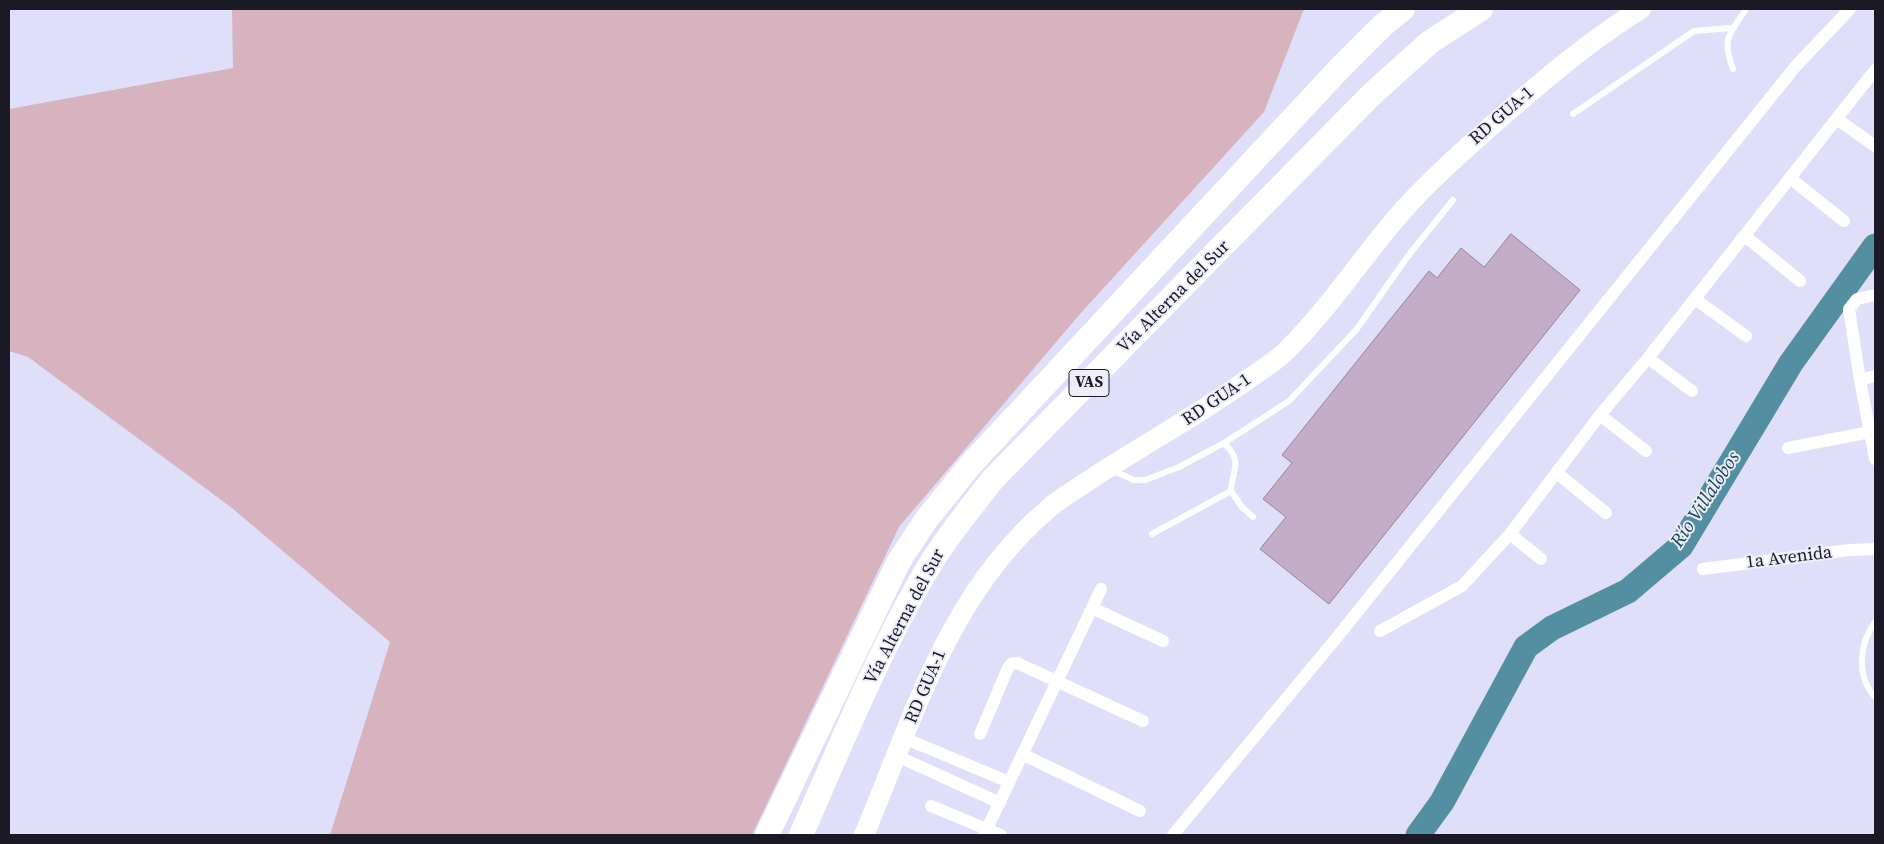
<!DOCTYPE html>
<meta charset="utf-8">
<style>
body{margin:0}
#map{position:relative;width:1884px;height:844px;overflow:hidden;background:#e0dffa;font-family:"Source Serif 4",serif}
canvas{display:block}
.frame{position:absolute;inset:0;border:10px solid #1a1925;pointer-events:none}
</style>
<div id="map">
<canvas width="1884" height="844"></canvas>
<div class="frame"></div>
</div>
<script>
const c = document.querySelector('canvas').getContext('2d');
c.lineJoin = 'round';
function fill(path, color) { c.fillStyle = color; c.fill(path, 'evenodd'); }
function stroke(path, color, width, dash) { c.strokeStyle = color; c.lineWidth = width; c.lineCap = dash ? 'butt' : 'round'; c.setLineDash(dash || []); c.stroke(path); }
function drawText(font, color, halo, rows, align = 'center') {
  c.font = font + ' "Source Serif 4",serif'; c.lineWidth = 4; c.setLineDash([]); c.textBaseline = 'middle'; c.strokeStyle = halo; c.fillStyle = color; for (const [text, x, y, turn = 0] of rows) {
    c.save(); c.translate(x, y); c.rotate((+turn || 0) * Math.PI / 180); c.textAlign = isNaN(turn) ? turn : align; if (halo) c.strokeText(text, 0, 0); c.fillText(text, 0, 0); c.restore();
  }
}
fill(new Path2D(`
 M 232,9 L 1304,9 L 1264,112 L 1080,314 L 899,527 L 752,835 L 330,835 L 390,642 L 232,508 L 28,357 L 9,351 L 9,109 L 233,68 Z`), '#d7b3c0');
stroke(new Path2D(`
 M 1418,835 L 1442,802 L 1526,647 L 1552,628 L 1628,591 L 1681,546 L 1791,363 L 1875,246`), '#548ea1', 25);
const building = new Path2D(`
 M 1511,234 L 1580,290 L 1329,604 L 1260,549 L 1286,517 L 1263,499 L 1292,463 L 1282,455 L 1429,271 L 1437,278 L 1461,248 L 1484,267 Z`);
fill(building, '#c4adc8');
stroke(building, '#97819b', 1);
stroke(new Path2D(`
 M 1733,69 C 1721,38 1730,34 1746,9
 M 1573,114 L 1694,31 L 1731,28
 M 1224,443 C 1244,462 1232,469 1231,491 L 1242,507 L 1253,517
 M 1111,470 L 1134,480 L 1145,480 L 1179,467 L 1224,443 L 1289,401 L 1356,330 L 1408,256 L 1453,200
 M 1152,534 L 1231,491
 M 1875,622 C 1859,644 1856,676 1875,697`), '#fff', 6);
stroke(new Path2D(`
 M 1837,119 L 1875,146
 M 1790,178 L 1844,221
 M 1745,236 L 1800,281
 M 1875,295 L 1857,299 L 1849,309 L 1860,380 L 1875,459
 M 1695,299 L 1746,336
 M 1648,358 L 1692,391
 M 1860,380 L 1875,376
 M 1600,415 L 1646,451
 M 1788,448 L 1870,432
 M 1557,473 L 1606,513
 M 1510,534 L 1541,559
 M 1703,569 L 1849,550 L 1875,549
 M 1092,608 L 1163,641
 M 1380,631 L 1462,586 L 1510,534 L 1600,415 L 1648,358 L 1875,70
 M 980,734 L 1008,668 L 1011,664 L 1017,663 L 1143,721
 M 904,738 L 1009,782
 M 1024,755 L 1140,811
 M 897,756 L 1000,803
 M 931,806 L 1001,835
 M 984,835 L 1101,589
 M 1173,835 L 1338,636 L 1795,67 L 1850,9`), '#fff', 12);
stroke(new Path2D(`
 M 864,835 C 913,719 948,594 1048,509 C 1061,497 1077,489 1091,479 C 1141,446 1195,417 1244,382 C 1258,372 1274,363 1286,351 C 1331,307 1364,254 1405,208 C 1437,173 1472,143 1507,112 C 1550,75 1592,39 1641,9`), '#fff', 20);
stroke(new Path2D(`
 M 767,835 L 899,561 L 926,520 L 972,463 L 1339,69 L 1382,26 L 1403,9
 M 801,835 C 839,749 875,660 922,578 C 942,543 968,511 993,479 L 1372,94 L 1430,42 L 1481,9`), '#fff', 24);
for (const [x, y, w] of [
 [1089,383,40]
]) { const box = new Path2D(); box.roundRect(x - w / 2, y - 13.5, w, 27, 4); c.fillStyle = '#eeeefb'; c.fill(box); stroke(box, '#1a1925', 1); }
drawText('bold 16px', '#1a1925', null, [
 ["VAS",1089,383]
]);
drawText('18px', '#1a1925', '#eeeefb', [
 ["RD GUA-1",1502,116,-41],
 ["Vía Alterna del Sur",1174,297,-45],
 ["RD GUA-1",1217,400,-34],
 ["1a Avenida",1789,558,-7],
 ["Vía Alterna del Sur",905,617,-62],
 ["RD GUA-1",926,687,-67]
]);
drawText('italic 19px', '#0f4353', '#eeeefb', [
 ["Río Villalobos",1706,500,-57]
]);
</script>
